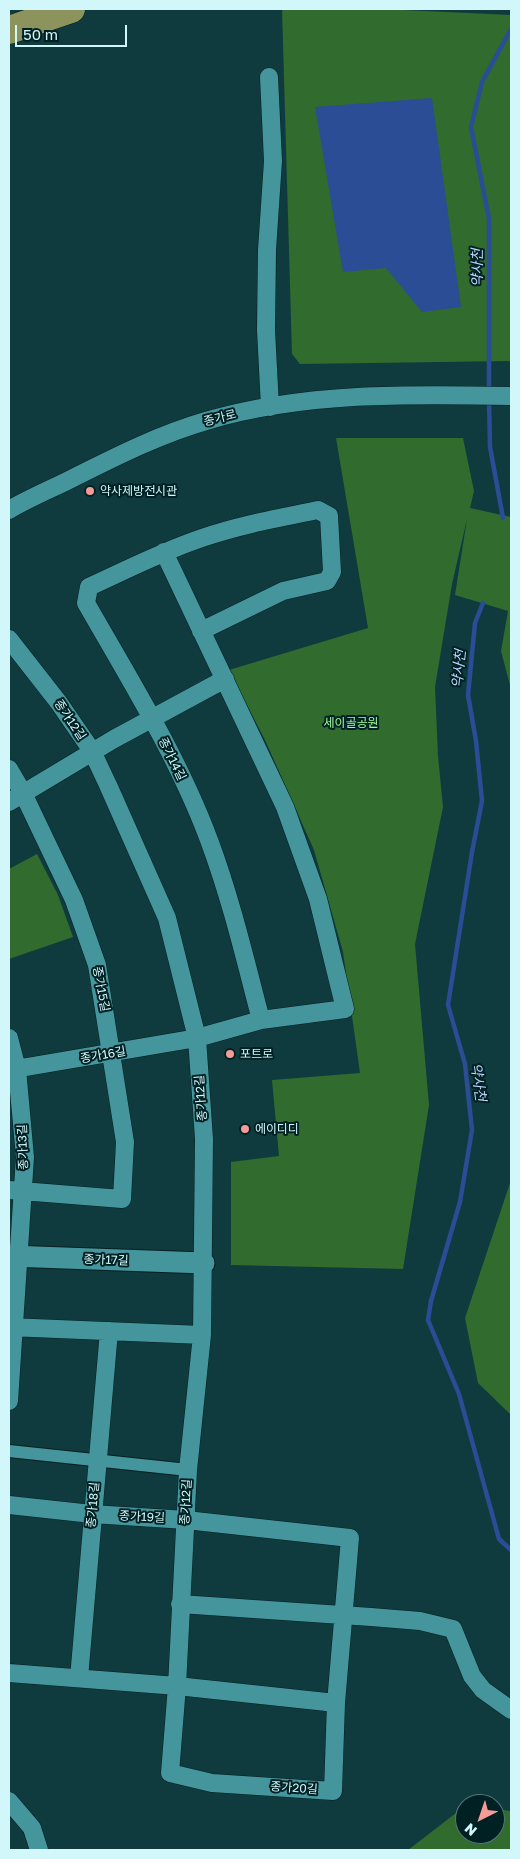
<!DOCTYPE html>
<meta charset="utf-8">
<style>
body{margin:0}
#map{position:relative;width:520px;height:1859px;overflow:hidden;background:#0f3b3f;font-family:"Golos Text",sans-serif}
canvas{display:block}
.frame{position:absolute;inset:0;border:10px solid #d1f7fa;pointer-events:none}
.north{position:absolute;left:455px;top:1794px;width:50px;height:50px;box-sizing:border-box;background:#002124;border:1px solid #54777a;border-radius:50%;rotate:221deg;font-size:14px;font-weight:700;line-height:20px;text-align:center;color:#d1f7fa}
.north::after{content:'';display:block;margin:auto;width:18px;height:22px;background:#f59b97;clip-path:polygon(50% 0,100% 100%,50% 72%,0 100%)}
.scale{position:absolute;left:15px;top:25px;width:112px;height:22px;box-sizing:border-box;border:2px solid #d1f7fa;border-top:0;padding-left:6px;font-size:15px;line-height:18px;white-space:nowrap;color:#d1f7fa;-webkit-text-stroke:4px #002124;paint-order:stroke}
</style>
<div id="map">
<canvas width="520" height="1859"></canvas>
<div class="frame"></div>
<div class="north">N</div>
<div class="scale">50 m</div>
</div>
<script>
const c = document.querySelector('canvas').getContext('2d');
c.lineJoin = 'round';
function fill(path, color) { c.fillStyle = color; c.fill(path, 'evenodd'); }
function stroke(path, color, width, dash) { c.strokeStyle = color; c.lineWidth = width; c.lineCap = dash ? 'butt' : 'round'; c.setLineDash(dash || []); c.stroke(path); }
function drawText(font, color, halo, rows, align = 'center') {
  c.font = font + ' "Golos Text","Noto Sans KR",sans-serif'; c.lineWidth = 4; c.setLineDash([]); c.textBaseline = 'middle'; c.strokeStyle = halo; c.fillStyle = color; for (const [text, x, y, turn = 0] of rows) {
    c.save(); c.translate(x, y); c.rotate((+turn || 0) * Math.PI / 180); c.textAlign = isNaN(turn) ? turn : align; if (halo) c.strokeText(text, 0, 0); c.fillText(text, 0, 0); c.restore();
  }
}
fill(new Path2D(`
 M 282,9 L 382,9 L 511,15 L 511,361 L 300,364 L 292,354 Z
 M 336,438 L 463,438 L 474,491 L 470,508 L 511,517 L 511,689 L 501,651 L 508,611 L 455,595 L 467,519 L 452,584 L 435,687 L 438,756 L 443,807 L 415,944 L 429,1105 L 403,1269 L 231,1265 L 231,1162 L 279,1156 L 272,1080 L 360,1073 L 343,952 L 314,850 L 265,740 L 229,670 L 368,628 Z
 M 37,854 L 58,895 L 73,937 L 9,959 L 9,869 Z
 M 511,1180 L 511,1411 L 510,1414 L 478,1383 L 465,1318 Z
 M 465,1806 L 465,1834 L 495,1834 L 495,1809 L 511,1811 L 511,1850 L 408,1850 Z`), '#316b2e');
fill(new Path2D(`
 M 432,98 L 461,307 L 422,312 L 386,268 L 343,272 L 315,107 Z`), '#2a4d96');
stroke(new Path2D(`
 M 489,393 L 489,219 L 471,127 L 482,82 L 511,29
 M 489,400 L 490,447 L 503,518
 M 483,603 L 475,623 L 468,695 L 476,741 L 482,801 L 472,852 L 448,1005 L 465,1064 L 472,1130 L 460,1202 L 431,1301 L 428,1320 L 459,1394 L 499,1539 L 511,1550`), '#2a4d96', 4.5);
const pedestrian = new Path2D(`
 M 9,1451 L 188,1470`);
const minor = new Path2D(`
 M 269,77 L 273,161 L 267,250 L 266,330 L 270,407
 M 9,510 C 31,497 54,488 77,476 C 119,455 161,434 206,421 C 303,392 411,394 511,396
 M 164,552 L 285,807 L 318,899 L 345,1009 L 261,1020 C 245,959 231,899 209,840 C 178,757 130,680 86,603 L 89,587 C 126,570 163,551 202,538 C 240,525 279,518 318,510 L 329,516 L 332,572 L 327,581 L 283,591 L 201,631
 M 9,639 L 59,703 L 92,751 L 108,785 L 167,918 L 197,1038 L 204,1139 L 202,1335 L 188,1470 L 177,1686 L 170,1773 L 212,1783 L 333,1791 L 336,1703 L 350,1538 L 186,1520 L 92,1514 L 9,1505
 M 9,769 L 23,793 L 74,900 L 97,965 L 125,1142 L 122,1199 L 9,1190
 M 9,802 L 114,739 L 225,679
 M 9,1038 L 17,1069 L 25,1157 L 9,1401
 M 9,1070 L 197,1038 L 261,1020
 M 9,1327 L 202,1335
 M 180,1604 L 371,1617 L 420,1621 L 453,1629 L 472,1676 L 483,1690 L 511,1710
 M 9,1673 L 177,1686 L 336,1703
 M 79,1678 L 109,1331
 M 9,1801 L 32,1828 L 39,1850`);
const tertiary = new Path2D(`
 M 9,1256 L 204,1263`);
const primary = new Path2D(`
 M 9,30 L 71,9`);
stroke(pedestrian, '#072023', 14);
stroke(minor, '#072023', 19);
stroke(tertiary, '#072023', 23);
stroke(primary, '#072023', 29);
stroke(pedestrian, '#44959c', 12);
stroke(minor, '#44959c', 18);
stroke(tertiary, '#44959c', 21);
stroke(primary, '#8d935d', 28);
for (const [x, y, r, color] of [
 [90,491,5,"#f59b97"],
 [230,1054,5,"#f59b97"],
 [245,1129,5,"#f59b97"]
]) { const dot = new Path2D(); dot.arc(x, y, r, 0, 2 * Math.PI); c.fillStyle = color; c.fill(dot); stroke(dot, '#002124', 2); }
drawText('12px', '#d1f7fa', '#002124', [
 ["종가로",220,418,-14],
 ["종가12길",70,720,56],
 ["종가14길",172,759,64],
 ["종가15길",101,989,79],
 ["종가16길",103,1055,-10],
 ["종가12길",201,1098,-94],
 ["종가13길",23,1147,-92],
 ["종가17길",106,1260,2],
 ["종가12길",186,1502,-87],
 ["종가18길",93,1505,-85],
 ["종가19길",142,1517,3],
 ["종가20길",294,1788,4]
]);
drawText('12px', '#d1f7fa', '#002124', [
 ["약사제방전시관",100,491],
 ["포트로",240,1054],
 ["에이디디",255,1129]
], 'left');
drawText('12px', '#a0fb9a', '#002124', [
 ["세이골공원",351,723]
]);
drawText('italic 14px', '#bfd5fe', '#002124', [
 ["약사천",478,268,-90],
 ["약사천",459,669,-84],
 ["약사천",478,1082,82]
]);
</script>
